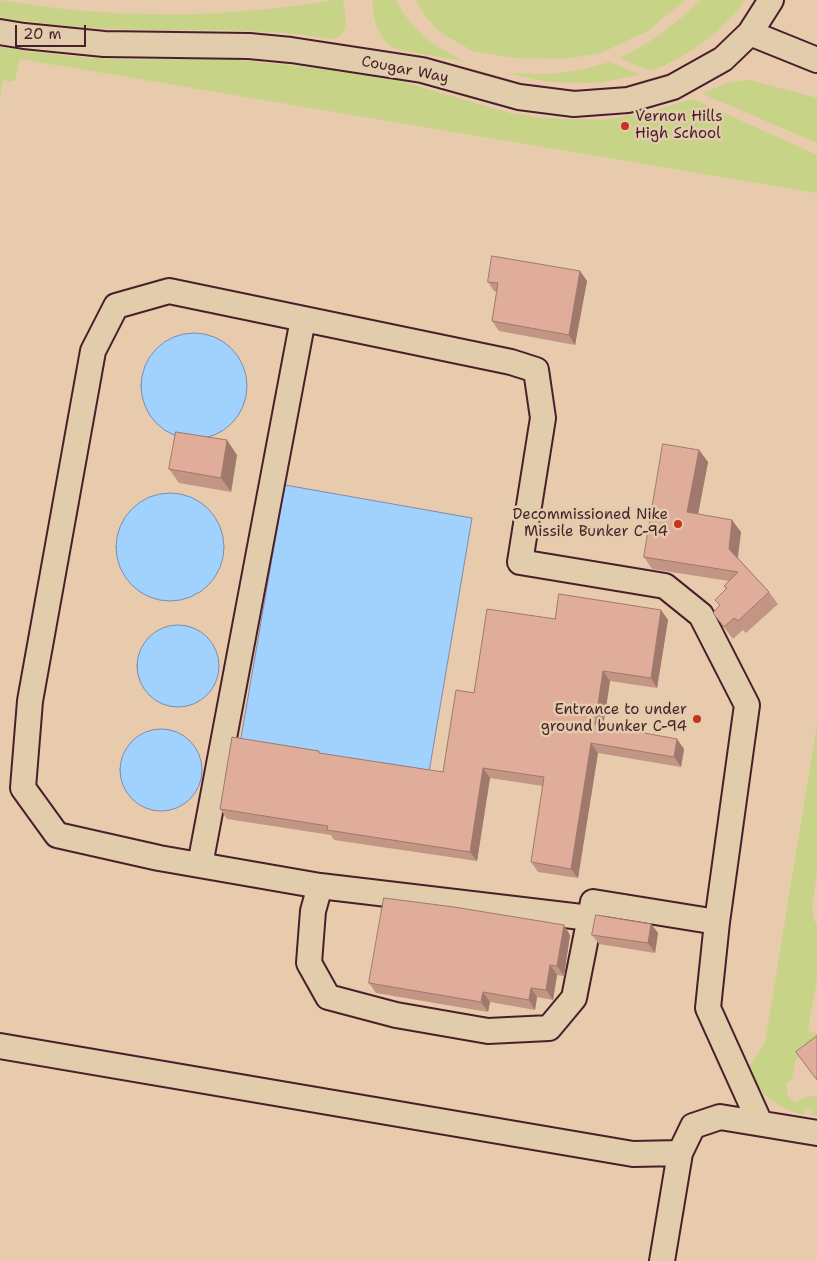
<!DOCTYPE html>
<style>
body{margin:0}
#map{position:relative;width:817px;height:1261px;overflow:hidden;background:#e7cbac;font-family:"Shantell Sans",sans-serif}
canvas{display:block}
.scale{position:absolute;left:15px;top:25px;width:71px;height:22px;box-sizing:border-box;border:2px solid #4a1f2b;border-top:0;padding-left:6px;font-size:15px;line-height:18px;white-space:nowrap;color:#4a1f2b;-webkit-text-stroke:4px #e1ccab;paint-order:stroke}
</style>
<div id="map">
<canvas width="817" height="1261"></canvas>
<div class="scale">20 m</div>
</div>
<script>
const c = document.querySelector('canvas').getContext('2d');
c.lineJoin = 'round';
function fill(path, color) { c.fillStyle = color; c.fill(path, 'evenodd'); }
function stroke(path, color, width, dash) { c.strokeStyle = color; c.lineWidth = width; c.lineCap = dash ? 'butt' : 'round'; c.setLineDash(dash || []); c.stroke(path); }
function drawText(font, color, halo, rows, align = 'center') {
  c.font = font + ' "Shantell Sans",sans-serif'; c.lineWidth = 5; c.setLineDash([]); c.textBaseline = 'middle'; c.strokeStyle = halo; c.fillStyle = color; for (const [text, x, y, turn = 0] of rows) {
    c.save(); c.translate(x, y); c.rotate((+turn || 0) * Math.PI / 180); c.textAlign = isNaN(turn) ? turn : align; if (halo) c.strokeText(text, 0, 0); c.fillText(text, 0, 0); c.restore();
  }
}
fill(new Path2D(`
 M 0,0 C 91,16 192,19 283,7 C 299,5 316,4 332,0 L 343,0 C 345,15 352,37 331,39 C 276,29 220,30 164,30 C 109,30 54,26 0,17 Z
 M 372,0 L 396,0 C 410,29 437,50 467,62 L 400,50 C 376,41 375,23 372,0 Z
 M 416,0 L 685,0 L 649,30 L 601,53 L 564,59 L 514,58 L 473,51 L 448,37 L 436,28 L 425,15 Z
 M 701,0 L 745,0 C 722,32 687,58 650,71 L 620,58 C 651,43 676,24 701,0 Z
 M 0,47 L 22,51 L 90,58 L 137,60 L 216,58 L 318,68 L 403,82 L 510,113 L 540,118 L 604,120 L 652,111 L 693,99 L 817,155 L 817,193 L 20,59 L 15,80 L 9,82 L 3,79 L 0,97 Z
 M 610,62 L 639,74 C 597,87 552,86 510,73 C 521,73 532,74 543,74 C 566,74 588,68 610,62 Z
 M 749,80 L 817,98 L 817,143 L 703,94 L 726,83 Z
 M 817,725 L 817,873 L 812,906 L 814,920 L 817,925 L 817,979 L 808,1028 L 809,1032 L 817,1033 L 817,1042 L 796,1059 L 792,1079 L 786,1083 L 788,1095 L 795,1103 L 807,1096 L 807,1100 L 808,1096 L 817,1097 L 817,1116 L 810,1115 L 812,1110 L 805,1108 L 804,1115 C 778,1108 759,1095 748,1070 L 752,1062 L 765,1043 Z`), '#c7d386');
const water = new Path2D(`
 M141 386a53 53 0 1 1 106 0a53 53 0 1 1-106 0Z
 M 285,485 L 472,518 L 428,778 L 240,746 Z
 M116 547a54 54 0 1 1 108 0a54 54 0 1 1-108 0Z
 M137 666a41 41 0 1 1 82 0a41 41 0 1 1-82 0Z
 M120 770a41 41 0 1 1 82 0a41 41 0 1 1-82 0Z`);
fill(water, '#a1d2fe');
stroke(water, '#7e8aaa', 1);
const minor = new Path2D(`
 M 0,32 L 24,36 L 104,44 L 249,46 L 291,50 L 422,70 L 519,97 L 574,104 L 628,100 L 673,87 L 723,59 L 750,33 L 771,0
 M 750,33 L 817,60
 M 200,865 L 303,319
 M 320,886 L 313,911 L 309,963 L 328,997 L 396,1015 L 488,1031 L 549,1028 L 574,998 L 593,902 L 717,922 L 708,1008 L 760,1123
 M 590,918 L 320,886 L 159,858 L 57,835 L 23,788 L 30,701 L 93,351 L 116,306 L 169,291 L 511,362 L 536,370 L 543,418 L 520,562 L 665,586 L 701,615 L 747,705 L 717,922
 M 0,1046 L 633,1154 L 680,1153
 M 662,1261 L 680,1153 L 693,1126 L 720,1117 L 817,1133`);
stroke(minor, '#4a1f2b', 28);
stroke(minor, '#e1ccab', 24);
fill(new Path2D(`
 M 580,271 L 587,281 L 575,345 L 499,331 L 492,321 L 497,292 L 494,291 L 488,282 Z
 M 699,450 L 708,462 L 698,514 L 741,532 L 738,558 L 769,592 L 778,604 L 746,633 L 743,630 L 733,639 L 713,613 L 720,606 L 715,600 L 726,589 L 724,586 L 729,581 L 652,569 L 644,557 Z
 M 237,455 L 231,492 L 179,483 L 169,469 Z
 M 661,610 L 668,620 L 657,688 L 610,681 L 603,726 L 684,749 L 681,767 L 598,753 L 578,878 L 538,872 L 531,862 L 543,786 L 490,778 L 477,861 L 334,840 L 331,835 L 227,819 L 220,809 L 321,754 L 443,772 L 474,693 L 555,619 Z
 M 651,924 L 658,933 L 655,953 L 599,944 L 592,935 Z
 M 570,935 L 564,976 L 557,975 L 553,1000 L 537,997 L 535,1010 L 490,1002 L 488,1012 L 376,993 L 369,983 Z`), '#c29585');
fill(new Path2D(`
 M 580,271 L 587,281 L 575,345 L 569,335 Z
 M 227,440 L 237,455 L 231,492 L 221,478 Z
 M 699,450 L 708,462 L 696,525 L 687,512 Z
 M 732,520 L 741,532 L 737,561 L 729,549 Z
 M 661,610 L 668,620 L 657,688 L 651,678 Z
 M 603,671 L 610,681 L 602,734 L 595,724 Z
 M 677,739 L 684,749 L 681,767 L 674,757 Z
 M 591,743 L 598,753 L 578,878 L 571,869 Z
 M 483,768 L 490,778 L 477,861 L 470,852 Z
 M 651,924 L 658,933 L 655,953 L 648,943 Z
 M 564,925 L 570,935 L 564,976 L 557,966 Z
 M 550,965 L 557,975 L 553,1000 L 546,990 Z
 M 531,988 L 537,997 L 535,1010 L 529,1000 Z
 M 483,992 L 490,1002 L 488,1012 L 481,1002 Z`), '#9e796c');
const building = new Path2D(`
 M 492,256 L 580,271 L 569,335 L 492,321 L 498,283 L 488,282 Z
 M 176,432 L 227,440 L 221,478 L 169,469 Z
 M 663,444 L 699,450 L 687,512 L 732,520 L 729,549 L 769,592 L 738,621 L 734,618 L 724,627 L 713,613 L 720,605 L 715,600 L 727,588 L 724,586 L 738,572 L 644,557 Z
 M 559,594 L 661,610 L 651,678 L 603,671 L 595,724 L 677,739 L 674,757 L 591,743 L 571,869 L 531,862 L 544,777 L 483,768 L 470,852 L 327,830 L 328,826 L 220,809 L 232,737 L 319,751 L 319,753 L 443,772 L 456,690 L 474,693 L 487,609 L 555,619 Z
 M 384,898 L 454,907 L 564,925 L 557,966 L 550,965 L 546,990 L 531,988 L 529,1000 L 483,992 L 481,1002 L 369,983 Z
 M 596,915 L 651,924 L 648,943 L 592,935 Z
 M 817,1036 L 817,1080 L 796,1052 Z`);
fill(building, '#e1ad9b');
stroke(building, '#9e796c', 1);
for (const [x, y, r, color] of [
 [625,126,5,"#c8321e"],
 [678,524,5,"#c8321e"],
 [697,719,5,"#c8321e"]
]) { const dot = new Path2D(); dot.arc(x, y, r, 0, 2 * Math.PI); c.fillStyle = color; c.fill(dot); stroke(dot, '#e1ccab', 2); }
drawText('15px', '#4a1f2b', '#e1ccab', [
 ["Cougar Way",405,70,11]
]);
drawText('15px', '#4a1f2b', '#e1ccab', [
 ["Vernon Hills",635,117,"left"],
 ["High School",635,134,"left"],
 ["Decommissioned Nike",668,515],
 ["Missile Bunker C-94",668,532],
 ["Entrance to under",687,710],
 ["ground bunker C-94",687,727]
], 'right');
</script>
